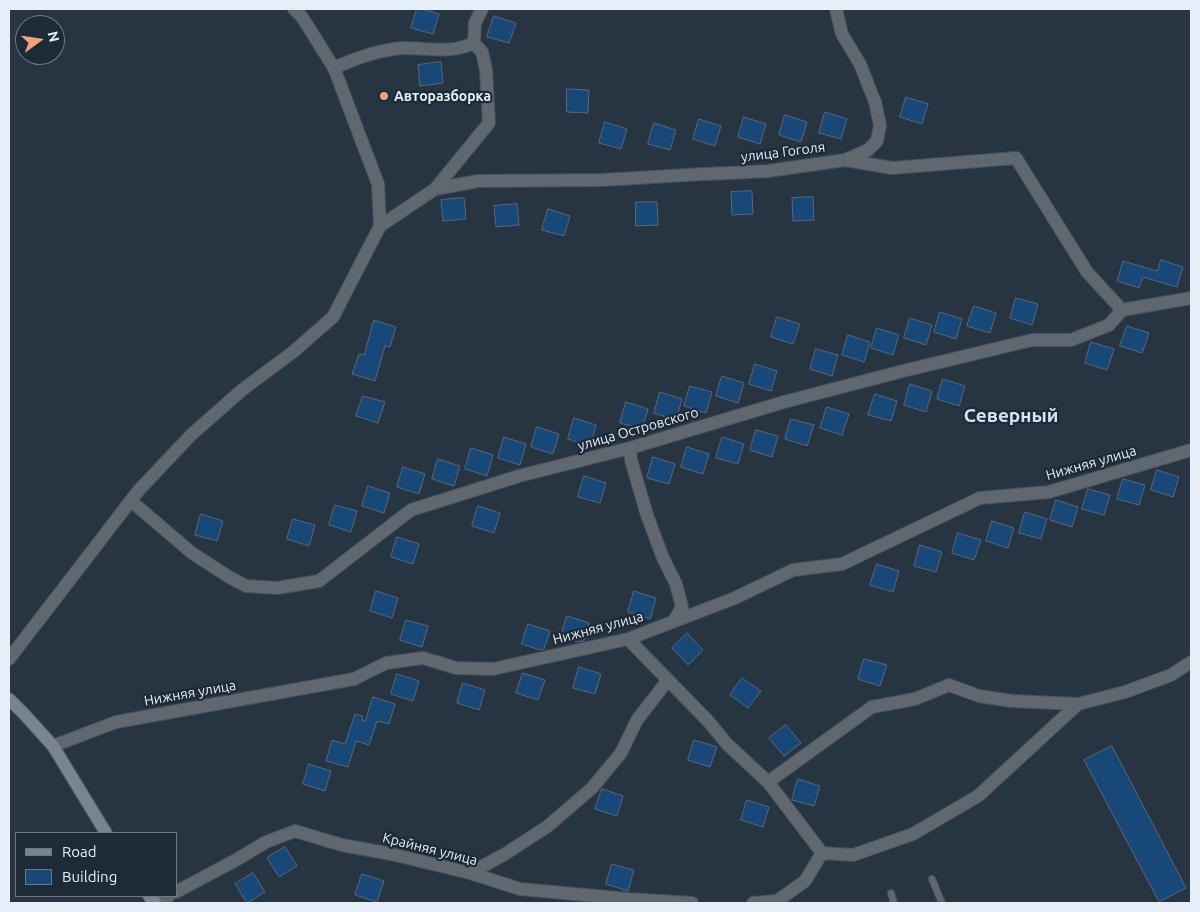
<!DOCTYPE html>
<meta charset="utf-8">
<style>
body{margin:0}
#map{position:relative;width:1200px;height:912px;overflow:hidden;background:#273442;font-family:Ubuntu,sans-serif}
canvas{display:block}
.frame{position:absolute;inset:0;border:10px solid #e6eef7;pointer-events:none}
.legend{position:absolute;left:15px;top:832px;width:162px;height:65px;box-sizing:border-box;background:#1d2a37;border:1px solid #6d7884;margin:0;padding:6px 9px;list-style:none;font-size:15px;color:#e6eef7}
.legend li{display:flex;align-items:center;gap:10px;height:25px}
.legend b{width:25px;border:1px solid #6d7884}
.north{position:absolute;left:15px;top:15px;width:50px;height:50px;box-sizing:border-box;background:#1d2a37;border:1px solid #6d7884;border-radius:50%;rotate:76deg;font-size:14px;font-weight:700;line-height:20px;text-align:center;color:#e6eef7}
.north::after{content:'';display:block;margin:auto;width:18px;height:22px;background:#f1a17c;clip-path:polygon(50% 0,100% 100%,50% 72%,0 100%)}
</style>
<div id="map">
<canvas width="1200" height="912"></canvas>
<div class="frame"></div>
<ul class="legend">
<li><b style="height:6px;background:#7a8490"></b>Road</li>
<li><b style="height:14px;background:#184878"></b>Building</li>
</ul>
<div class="north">N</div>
</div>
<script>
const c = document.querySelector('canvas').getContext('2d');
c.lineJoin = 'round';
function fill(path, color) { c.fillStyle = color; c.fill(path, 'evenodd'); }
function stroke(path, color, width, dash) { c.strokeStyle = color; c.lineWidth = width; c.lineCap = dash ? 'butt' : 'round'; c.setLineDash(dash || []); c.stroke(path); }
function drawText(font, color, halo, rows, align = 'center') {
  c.font = font + ' Ubuntu,sans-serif'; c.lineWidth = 4.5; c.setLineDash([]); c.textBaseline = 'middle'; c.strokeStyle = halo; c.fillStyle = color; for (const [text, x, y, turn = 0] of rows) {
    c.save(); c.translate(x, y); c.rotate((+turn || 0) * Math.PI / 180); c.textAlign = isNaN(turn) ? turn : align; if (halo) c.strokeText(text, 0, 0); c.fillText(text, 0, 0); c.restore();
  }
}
const building = new Path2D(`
 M 417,9 L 422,9 L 439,14 L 433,34 L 411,28 Z
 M 494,16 L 516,23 L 509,43 L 487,37 Z
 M 441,62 L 443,83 L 420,86 L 418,65 Z
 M 567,89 L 589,90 L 588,113 L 567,112 Z
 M 906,97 L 928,104 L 922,124 L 900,117 Z
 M 825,112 L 847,119 L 841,139 L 819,133 Z
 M 785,115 L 807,122 L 801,142 L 779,135 Z
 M 744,117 L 766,124 L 760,144 L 738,137 Z
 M 699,119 L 721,126 L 715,146 L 693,139 Z
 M 605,122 L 627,129 L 621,149 L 599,143 Z
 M 654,123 L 676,130 L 670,150 L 648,144 Z
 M 752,191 L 753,214 L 732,215 L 731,192 Z
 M 813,197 L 814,220 L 793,221 L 792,198 Z
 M 464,198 L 466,219 L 443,221 L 441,200 Z
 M 636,202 L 657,202 L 658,225 L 636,226 Z
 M 517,204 L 519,225 L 496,227 L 494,206 Z
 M 548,209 L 570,216 L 564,236 L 542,230 Z
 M 1161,260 L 1183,267 L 1177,287 L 1143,277 L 1139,288 L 1117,281 L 1123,261 L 1157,271 Z
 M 1016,298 L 1038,304 L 1032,325 L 1010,318 Z
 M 974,306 L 996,313 L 990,333 L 967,326 Z
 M 940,312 L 962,319 L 956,339 L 934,332 Z
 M 777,317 L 800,324 L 793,344 L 771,337 Z
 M 910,318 L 932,325 L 926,345 L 904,338 Z
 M 374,320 L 396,327 L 390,347 L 385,346 L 375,381 L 352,374 L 359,354 L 364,355 Z
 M 1127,326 L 1149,333 L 1142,353 L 1120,346 Z
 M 877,328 L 899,335 L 893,355 L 871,348 Z
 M 848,335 L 870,342 L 864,362 L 842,355 Z
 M 1091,342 L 1114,349 L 1107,370 L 1085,363 Z
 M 816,349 L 838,355 L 832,376 L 810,369 Z
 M 755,364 L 777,371 L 771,391 L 749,384 Z
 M 722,376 L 744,383 L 738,403 L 716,396 Z
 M 943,379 L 965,386 L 959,406 L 937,399 Z
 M 910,384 L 932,391 L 926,412 L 904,405 Z
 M 690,386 L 712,392 L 706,413 L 684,406 Z
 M 660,392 L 682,399 L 676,420 L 654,413 Z
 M 875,394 L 897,401 L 891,421 L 868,415 Z
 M 363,396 L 385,402 L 378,423 L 356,416 Z
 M 626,402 L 648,409 L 642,429 L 620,423 Z
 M 827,407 L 849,414 L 842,435 L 820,428 Z
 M 574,418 L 596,425 L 590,446 L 568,439 Z
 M 791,419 L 814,425 L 807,446 L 785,439 Z
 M 537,427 L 559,434 L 553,454 L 531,447 Z
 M 756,430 L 778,436 L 772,457 L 750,450 Z
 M 504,437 L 526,444 L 520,465 L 498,458 Z
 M 722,437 L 744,444 L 738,464 L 716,458 Z
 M 687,447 L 709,454 L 703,474 L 681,467 Z
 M 471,448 L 493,455 L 487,476 L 465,469 Z
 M 653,457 L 675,464 L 669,484 L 647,478 Z
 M 438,459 L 460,466 L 454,486 L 432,479 Z
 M 403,467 L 425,474 L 419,494 L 397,487 Z
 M 1157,470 L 1179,477 L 1173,497 L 1151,490 Z
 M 584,476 L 606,483 L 600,503 L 578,497 Z
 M 1123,479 L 1145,485 L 1139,505 L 1117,499 Z
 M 368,486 L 390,493 L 384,513 L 362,506 Z
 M 1088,489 L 1110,495 L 1104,515 L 1082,509 Z
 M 1056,500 L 1078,507 L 1072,527 L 1050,520 Z
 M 335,505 L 357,511 L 351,532 L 329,525 Z
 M 478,506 L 500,513 L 494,533 L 472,526 Z
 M 1025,512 L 1047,519 L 1041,539 L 1019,533 Z
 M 201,514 L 223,521 L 217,541 L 195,535 Z
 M 293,519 L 315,525 L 309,546 L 287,539 Z
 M 992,521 L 1014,528 L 1008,548 L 986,541 Z
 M 958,533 L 981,540 L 974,560 L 952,553 Z
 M 397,537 L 419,544 L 413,564 L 391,557 Z
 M 920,545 L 942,552 L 936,572 L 914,566 Z
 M 877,564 L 899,571 L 893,592 L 870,585 Z
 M 376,591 L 398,598 L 392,618 L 370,611 Z
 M 634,591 L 656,598 L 650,619 L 628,612 Z
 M 567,616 L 589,623 L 584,641 L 578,642 L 561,636 Z
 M 406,620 L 428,626 L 422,647 L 400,640 Z
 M 528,624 L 550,631 L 544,649 L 540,650 L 522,644 Z
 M 687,633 L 703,650 L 688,665 L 672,648 Z
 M 864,659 L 887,665 L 880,686 L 858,679 Z
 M 579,667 L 601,674 L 595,694 L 573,688 Z
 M 523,673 L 545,680 L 538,700 L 516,693 Z
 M 397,674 L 419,681 L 413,701 L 391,694 Z
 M 742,678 L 761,691 L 748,708 L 730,695 Z
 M 463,683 L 485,690 L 479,710 L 457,703 Z
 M 373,697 L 395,704 L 389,724 L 377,721 L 369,745 L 356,741 L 348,767 L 326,761 L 332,740 L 345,744 L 355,714 L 363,716 L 362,720 L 365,721 Z
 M 786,725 L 801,743 L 784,756 L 769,738 Z
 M 694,740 L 717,747 L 710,767 L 688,760 Z
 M 1112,746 L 1186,888 L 1159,902 L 1084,760 Z
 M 309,764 L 331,771 L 325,791 L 303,784 Z
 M 798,779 L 820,786 L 814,806 L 792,800 Z
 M 602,789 L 623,796 L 617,816 L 595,809 Z
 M 747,800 L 769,807 L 763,827 L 741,820 Z
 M 285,847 L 297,866 L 279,877 L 267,858 Z
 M 612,864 L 634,870 L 628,891 L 606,884 Z
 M 253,873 L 265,892 L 247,903 L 235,884 Z
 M 362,874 L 384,881 L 377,902 L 355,895 Z`);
fill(building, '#184878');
stroke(building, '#596777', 1);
const lane = new Path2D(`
 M 932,879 L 942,903
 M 891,893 L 894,903`);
const street = new Path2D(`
 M 836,9 L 842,34 L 860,64 L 875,102 L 880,125 L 877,141 L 868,150 L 845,160
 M 334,68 C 356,58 381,49 405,48 C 423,48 441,52 459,48 C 464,47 469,45 474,43
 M 435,189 L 489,123 L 486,70 L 482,52 L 474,43 L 475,23 L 482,9
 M 380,226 L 435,189 L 478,181 L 602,180 L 704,174 L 730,173 L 768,171 L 845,160 L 892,168 L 1016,158 L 1087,272 L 1122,310
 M 630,448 L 631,460 L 647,515 L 663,558 L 676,584 L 682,607 L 673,622
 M 131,501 L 192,553 L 229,577 L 246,586 L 277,588 L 319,581 L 411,510 L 519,476 L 630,448 L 784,402 L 903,371 L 1032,340 L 1071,340 L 1109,325 L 1122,310 L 1191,298
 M 628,639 L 709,722 L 727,744 L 768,782 L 822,853 L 805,881 L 777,901 L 753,903
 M 9,659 L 139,490 L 191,435 L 242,390 L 293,352 L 333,317 L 380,226 L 378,184 L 334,68 L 302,17 L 294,9
 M 1078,704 L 1125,692 L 1171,675 L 1191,662
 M 53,746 L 116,722 L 354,679 L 386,663 L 423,658 L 456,668 L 493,669 L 628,639 L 735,598 L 793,570 L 842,564 L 980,498 L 1049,492 L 1191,450
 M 768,782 L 872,707 L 915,699 L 949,685 L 979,696 L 1012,701 L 1078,704 L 978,796 L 913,834 L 853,855 L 822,853
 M 470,873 L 505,854 L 548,826 L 592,788 L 621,753 L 637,720 L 668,680
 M 176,892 L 236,860 L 266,842 L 295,831 L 342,845 L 391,854 L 470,873 L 520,889 L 628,899 L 692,903
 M 155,903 L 169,896`);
const secondary = new Path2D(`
 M 9,699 L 25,715 L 53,746 L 106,833
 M 149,896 L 155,903`);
stroke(lane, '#46525f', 8);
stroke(street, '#46525f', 14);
stroke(secondary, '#46525f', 14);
stroke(lane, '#61676e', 6);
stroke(street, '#61676e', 12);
stroke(secondary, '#7a8490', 12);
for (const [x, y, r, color] of [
 [384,96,5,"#f1a17c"]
]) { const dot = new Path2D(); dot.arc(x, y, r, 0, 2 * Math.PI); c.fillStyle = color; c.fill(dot); stroke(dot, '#1d2a37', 2); }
drawText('bold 14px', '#e6eef7', '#1d2a37', [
 ["Авторазборка",394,96]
], 'left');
drawText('14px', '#e6eef7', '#1d2a37', [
 ["улица Гоголя",783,152,-7],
 ["улица Островского",638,429,-16],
 ["Нижняя улица",1091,463,-16],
 ["Нижняя улица",598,628,-15],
 ["Нижняя улица",190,693,-10],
 ["Крайняя улица",430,849,14]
]);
drawText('bold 19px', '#d4e4f6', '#1d2a37', [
 ["Северный",1011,416]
]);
</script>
